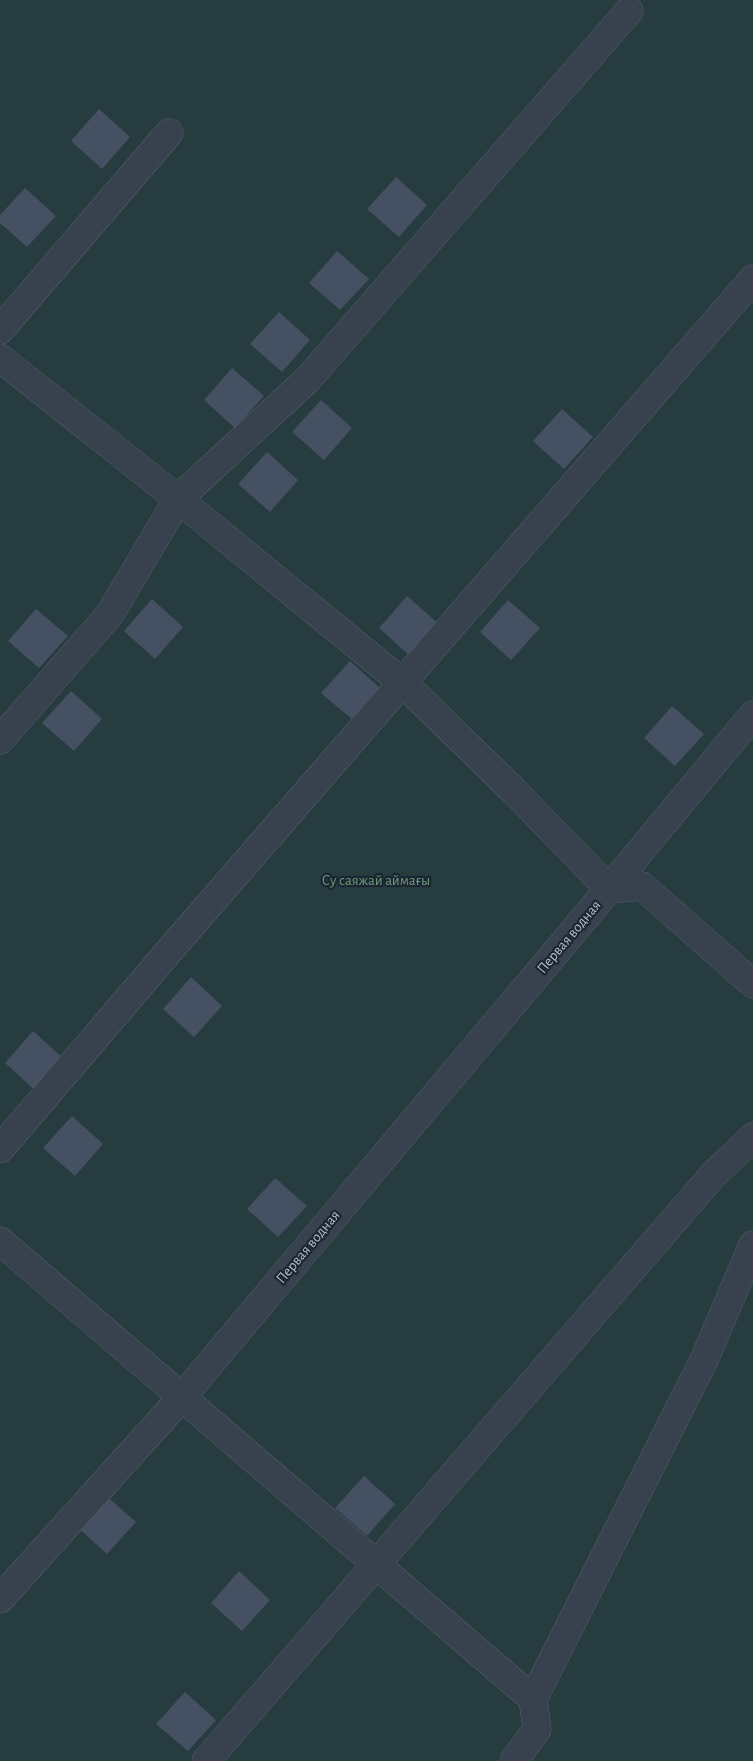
<!DOCTYPE html>
<meta charset="utf-8">
<style>
body{margin:0}
canvas{display:block;background:#242f3e}
</style>
<canvas width="753" height="1761"></canvas>
<script>
const c = document.querySelector('canvas').getContext('2d');
c.lineJoin = 'round';
function fill(path, color) { c.fillStyle = color; c.fill(path, 'evenodd'); }
function stroke(path, color, width, dash) { c.strokeStyle = color; c.lineWidth = width; c.lineCap = dash ? 'butt' : 'round'; c.setLineDash(dash || []); c.stroke(path); }
function drawText(font, color, halo, rows, align = 'center') {
  c.font = font + ' "Alegreya Sans",sans-serif'; c.lineWidth = 4.5; c.setLineDash([]); c.textBaseline = 'middle'; c.strokeStyle = halo; c.fillStyle = color; for (const [text, x, y, turn = 0] of rows) {
    c.save(); c.translate(x, y); c.rotate((+turn || 0) * Math.PI / 180); c.textAlign = isNaN(turn) ? turn : align; if (halo) c.strokeText(text, 0, 0); c.fillText(text, 0, 0); c.restore();
  }
}
fill(new Path2D(`
 M 0,0 L 753,0 L 753,1761 L 0,1761 Z`), '#263c3f');
fill(new Path2D(`
 M 99,109 L 130,137 L 102,169 L 71,141 Z
 M 396,177 L 427,205 L 399,237 L 367,209 Z
 M 25,188 L 56,216 L 27,247 L 0,223 L 0,215 Z
 M 337,251 L 369,279 L 340,310 L 309,283 Z
 M 279,312 L 310,340 L 282,372 L 250,344 Z
 M 232,368 L 264,396 L 235,428 L 204,400 Z
 M 321,400 L 352,428 L 324,460 L 292,432 Z
 M 562,409 L 593,437 L 564,469 L 533,441 Z
 M 267,452 L 298,480 L 270,512 L 238,484 Z
 M 407,596 L 439,624 L 410,656 L 379,628 Z
 M 152,599 L 183,627 L 155,659 L 124,631 Z
 M 508,600 L 540,628 L 511,660 L 480,632 Z
 M 36,609 L 68,636 L 39,668 L 8,641 Z
 M 350,661 L 381,689 L 353,720 L 321,693 Z
 M 71,691 L 102,719 L 74,751 L 42,723 Z
 M 672,706 L 704,734 L 675,766 L 644,738 Z
 M 191,977 L 222,1006 L 194,1037 L 163,1009 Z
 M 33,1031 L 64,1059 L 36,1091 L 5,1063 Z
 M 72,1116 L 103,1144 L 75,1176 L 43,1148 Z
 M 275,1178 L 307,1206 L 278,1237 L 247,1209 Z
 M 364,1476 L 395,1504 L 367,1536 L 335,1508 Z
 M 104,1494 L 136,1522 L 107,1554 L 76,1526 Z
 M 239,1571 L 270,1600 L 242,1631 L 211,1603 Z
 M 185,1692 L 216,1720 L 188,1751 L 156,1724 Z`), '#455162');
const minor = new Path2D(`
 M 0,330 L 169,133
 M 0,358 L 178,499 L 403,683 L 515,792 L 609,889 L 642,886 L 753,984
 M 0,740 L 110,614 L 178,499 L 307,380 L 629,11
 M 0,1149 L 176,943 L 753,279
 M 0,1241 L 533,1699 L 537,1729 L 514,1761
 M 0,1599 L 182,1397 L 609,889 L 753,715
 M 533,1699 L 704,1360 L 753,1245
 M 206,1761 L 714,1174 L 753,1137`);
stroke(minor, '#565f6c', 29);
stroke(minor, '#38414e', 28);
drawText('15px', '#6b9a76', '#1d2633', [
 ["Су саяжай аймағы",376,880]
]);
drawText('15px', '#b4bcc9', '#1d2633', [
 ["Первая водная",569,937,-50],
 ["Первая водная",308,1247,-50]
]);
</script>
